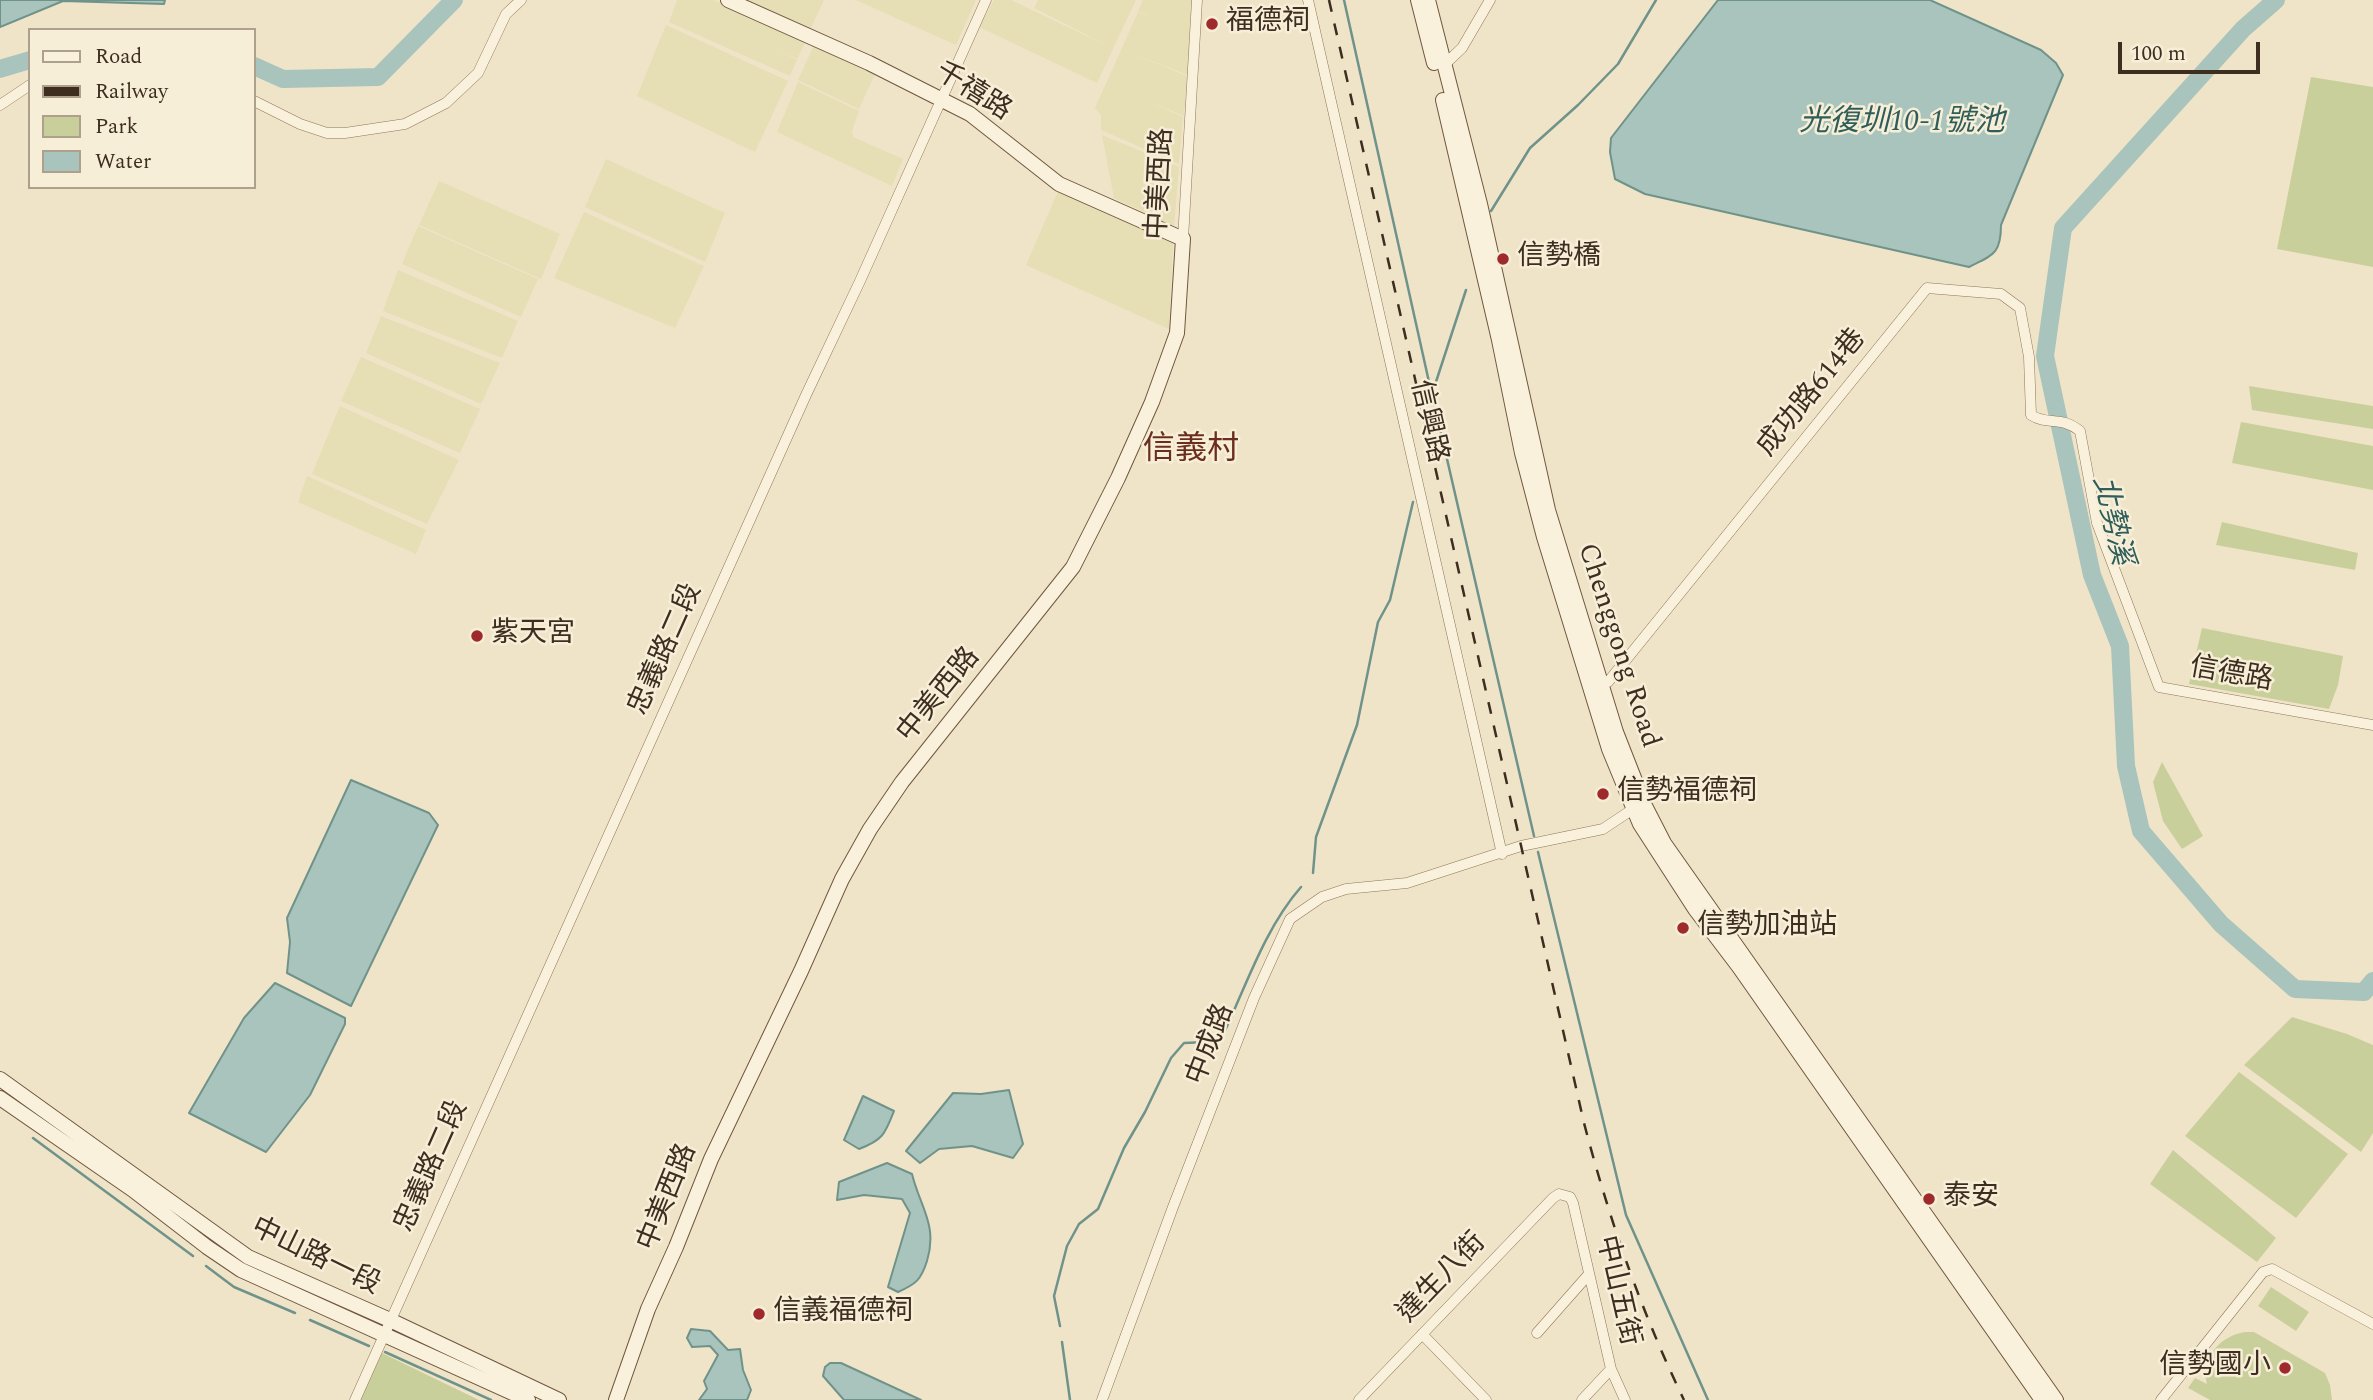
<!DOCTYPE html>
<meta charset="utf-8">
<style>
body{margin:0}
#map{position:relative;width:2373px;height:1400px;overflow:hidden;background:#f0e4c8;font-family:Spectral,serif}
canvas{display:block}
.legend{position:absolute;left:28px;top:28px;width:228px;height:161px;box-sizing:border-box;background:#f7eed8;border:2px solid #ada18e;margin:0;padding:9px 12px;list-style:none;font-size:21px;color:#3d2e20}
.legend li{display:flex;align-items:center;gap:14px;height:35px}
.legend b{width:35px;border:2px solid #ada18e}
.scale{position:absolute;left:2118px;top:42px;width:142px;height:32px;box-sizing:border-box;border:4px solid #3d2e20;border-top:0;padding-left:9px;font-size:21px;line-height:24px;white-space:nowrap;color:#3d2e20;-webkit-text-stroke:5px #f7eed8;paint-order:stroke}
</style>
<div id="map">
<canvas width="2373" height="1400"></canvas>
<ul class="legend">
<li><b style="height:9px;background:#faf1dc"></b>Road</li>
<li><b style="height:9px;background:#3d2e20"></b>Railway</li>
<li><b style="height:19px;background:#c9cf9b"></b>Park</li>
<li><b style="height:19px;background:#a9c4bc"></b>Water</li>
</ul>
<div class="scale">100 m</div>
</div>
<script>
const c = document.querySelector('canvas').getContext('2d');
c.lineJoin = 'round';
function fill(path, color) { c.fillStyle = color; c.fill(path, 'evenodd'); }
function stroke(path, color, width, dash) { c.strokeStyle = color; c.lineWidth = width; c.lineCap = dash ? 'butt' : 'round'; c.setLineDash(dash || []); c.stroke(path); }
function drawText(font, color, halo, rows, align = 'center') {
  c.font = font + ' Spectral,"Noto Sans TC",serif'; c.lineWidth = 5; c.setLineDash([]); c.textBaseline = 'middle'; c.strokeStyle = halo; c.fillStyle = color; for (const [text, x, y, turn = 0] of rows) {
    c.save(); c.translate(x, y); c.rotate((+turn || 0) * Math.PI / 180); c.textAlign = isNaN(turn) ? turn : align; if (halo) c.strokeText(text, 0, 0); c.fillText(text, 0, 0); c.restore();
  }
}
fill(new Path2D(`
 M 677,0 L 714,0 L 806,41 L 797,59 L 773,48 L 797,60 L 790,76 L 669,22 Z
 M 741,0 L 824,0 L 809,32 Z
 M 856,0 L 976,0 L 956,45 Z
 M 994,0 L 1011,0 L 1108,46 L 1034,8 L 1038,0 L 1136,0 L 1097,83 L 979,27 Z
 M 1143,0 L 1192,0 L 1188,75 L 1126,51 L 1187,76 L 1184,116 L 1143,99 L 1183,117 L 1179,164 L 1101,130 L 1101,115 L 1095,108 L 1138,12 L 1153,18 L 1138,11 Z
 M 666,25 L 788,81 L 755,152 L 637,96 Z
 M 814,45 L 875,74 L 859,109 L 798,80 Z
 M 798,82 L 859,111 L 852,131 L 853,137 L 903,159 L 892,186 L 777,132 Z
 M 1102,135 L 1179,167 L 1174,226 L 1114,198 Z
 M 606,159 L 725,213 L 705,262 L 585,207 Z
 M 439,181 L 560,234 L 541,279 L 419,225 Z
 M 1059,189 L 1173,243 L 1169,329 L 1026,265 Z
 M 584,212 L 704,266 L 675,328 L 554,278 Z
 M 418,226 L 538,279 L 521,317 L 402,264 Z
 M 398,270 L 518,321 L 502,358 L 383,311 Z
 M 381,316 L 500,363 L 481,404 L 366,353 Z
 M 361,357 L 480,409 L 460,453 L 341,401 Z
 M 340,406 L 459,460 L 427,524 L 312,474 Z
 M 307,476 L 426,530 L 416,554 L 298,502 Z`), '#e6deb5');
fill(new Path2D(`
 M 2311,77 L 2373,87 L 2373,267 L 2277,249 Z
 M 2249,386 L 2373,406 L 2373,429 L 2252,410 Z
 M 2241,422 L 2373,446 L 2373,490 L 2232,463 Z
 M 2222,522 L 2358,553 L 2355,570 L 2216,545 Z
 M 2202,628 L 2343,656 L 2338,685 L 2329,709 L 2189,684 Z
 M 2162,762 L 2203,836 L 2182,849 L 2163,821 L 2153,782 Z
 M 2292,1017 L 2347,1034 L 2373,1045 L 2373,1133 L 2361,1152 L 2244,1065 Z
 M 2239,1072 L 2348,1154 L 2296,1218 L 2185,1136 Z
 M 2173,1150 L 2276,1238 L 2257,1262 L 2150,1184 Z
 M 2271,1287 L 2309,1312 L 2296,1331 L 2258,1306 Z
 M 2245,1332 L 2254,1332 L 2325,1373 L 2330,1385 L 2332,1400 L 2210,1400 L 2188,1388 L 2195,1378 L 2207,1384 C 2200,1358 2220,1336 2245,1332 Z
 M 382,1353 L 479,1400 L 360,1400 Z`), '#c9cf9b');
const water = new Path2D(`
 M 0,0 L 165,0 L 164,4 L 63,1 L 0,27 Z
 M 1718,0 L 1930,0 L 2041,50 L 2056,63 L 2063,75 L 2001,225 C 2001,254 1993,255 1969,267 L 1645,194 L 1615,179 L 1610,152 L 1611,138 Z
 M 351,780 L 429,813 L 438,825 L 351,1006 L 287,973 L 290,942 L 287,918 Z
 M 275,983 L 345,1018 L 345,1024 L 310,1095 L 266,1152 L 189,1113 L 244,1018 Z
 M 1009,1090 L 1023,1144 L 1013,1158 L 972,1146 L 939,1149 L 920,1163 L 906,1151 L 953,1093 L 981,1094 Z
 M 863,1096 L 894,1111 C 885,1134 883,1140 859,1149 L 844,1140 Z
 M 887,1163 L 912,1174 C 920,1207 938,1225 927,1261 C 921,1280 916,1284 898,1292 L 888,1287 L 910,1213 L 902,1199 L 864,1195 L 837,1200 L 839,1182 Z
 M 691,1329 L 710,1331 L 728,1350 L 740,1349 L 743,1370 L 751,1390 L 747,1400 L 699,1400 L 707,1389 L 704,1381 L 718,1355 L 710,1346 L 692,1347 L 687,1338 Z
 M 830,1363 L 841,1363 L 921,1400 L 844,1400 L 823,1376 L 825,1367 Z`);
fill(water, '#a9c4bc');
stroke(water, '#6f938a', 2);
stroke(new Path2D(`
 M 1344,0 L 1431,391
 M 1491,211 L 1530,148 L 1578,105 L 1618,64 L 1656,0
 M 1466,290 L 1432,394 L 1534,836
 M 1538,852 L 1626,1215 L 1708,1400
 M 1313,873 L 1316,837 L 1357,725 L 1378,622 L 1390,600 L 1413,502
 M 33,1138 L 193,1256
 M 206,1266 L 234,1287 L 295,1313
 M 310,1320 L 369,1346
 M 1060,1326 L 1054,1296 L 1067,1246 L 1079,1224 L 1098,1209 L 1124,1148 L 1145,1112 L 1171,1058 L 1184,1043 L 1207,1042 L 1223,1035 C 1246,986 1265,928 1301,887
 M 1062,1342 L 1070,1400
 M 385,1352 L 491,1400`), '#6f938a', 2.5);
stroke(new Path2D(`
 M 2276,0 L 2243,29 L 2063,228 L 2045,356 L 2092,575 L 2120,646 L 2126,766 L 2141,831 L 2221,924 L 2295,989 L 2364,992 L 2373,981
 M 254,66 L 283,79 L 378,77 L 454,0
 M 0,69 L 30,60`), '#a9c4bc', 18);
const street = new Path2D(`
 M 1308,0 L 1502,854
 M 1443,66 L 1462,48 L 1490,0
 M 254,101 L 300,124 L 327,133 L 345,133 L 405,124 L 446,103 L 478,73 L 506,14 L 521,0
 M 0,105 L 30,85
 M 1183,239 L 1197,0
 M 1599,686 L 1608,682 L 1927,288 L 2001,294 L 2020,308 L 2029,357 L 2031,415 C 2048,426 2060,415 2080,431 L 2097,523 L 2159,687 L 2373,725
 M 1537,1333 L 1589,1274
 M 1422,1334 L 1486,1400
 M 355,1400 L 806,395 L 860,281 L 986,0
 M 1102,1400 L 1173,1207 L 1254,998 L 1290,919 L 1322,897 L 1346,889 L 1407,883 L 1521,846 L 1603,829 L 1633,809 L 1639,807
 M 1359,1400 L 1553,1198 L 1559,1194 L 1570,1197 L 1573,1203 L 1611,1369 L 1625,1400
 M 1582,1400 L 1611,1369
 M 2161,1400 L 2263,1272 L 2272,1269 L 2373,1324`);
const secondary = new Path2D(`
 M 1418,0 L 1434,63
 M 1428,0 L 1480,204 L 1548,510 L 1616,732 L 1645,806 L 1664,843 L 2056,1400
 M 1443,100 L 1499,340 L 1522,453 L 1544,537 L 1609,749 L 1640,824 L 1695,909 L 1739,967 L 2042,1400
 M 0,1079 L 248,1257 L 390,1320 L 559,1400
 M 0,1098 L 133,1190 L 207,1247 L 241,1270 L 528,1400
 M 616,1400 L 648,1309 L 676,1247 L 711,1159 L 801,971 L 842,879 L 870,829 L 902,782 L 1073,567 L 1118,478 L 1152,402 L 1177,333 L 1183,239 L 1059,184 L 970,114 L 869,63 L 728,0`);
stroke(street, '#8d765c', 11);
stroke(secondary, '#6f573f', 16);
stroke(street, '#faf1dc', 10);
stroke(secondary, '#faf1dc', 14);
stroke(new Path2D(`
 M 1329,0 L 1584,1123 C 1609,1219 1641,1311 1684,1400`), '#3d2e20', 2.5, [12, 12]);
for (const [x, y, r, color] of [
 [1212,24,7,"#9e2a2b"],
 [1503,259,7,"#9e2a2b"],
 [477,636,7,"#9e2a2b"],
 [1603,794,7,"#9e2a2b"],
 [1683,928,7,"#9e2a2b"],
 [1929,1199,7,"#9e2a2b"],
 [759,1314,7,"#9e2a2b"],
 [2285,1368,7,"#9e2a2b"]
]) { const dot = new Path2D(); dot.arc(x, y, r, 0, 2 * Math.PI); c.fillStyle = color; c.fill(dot); stroke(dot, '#f7eed8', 2.5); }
drawText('28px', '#3d2e20', '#f7eed8', [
 ["福德祠",1226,24],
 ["信勢橋",1517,259],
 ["紫天宮",491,636],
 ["信勢福德祠",1617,794],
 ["信勢加油站",1697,928],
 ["泰安",1943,1199],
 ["信義福德祠",773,1314],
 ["信勢國小",2271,1368,"right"]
], 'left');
drawText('28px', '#3d2e20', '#f7eed8', [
 ["千禧路",972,93,32],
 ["中美西路",1162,184,-87],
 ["成功路614巷",1813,394,-51],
 ["信興路",1427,422,77],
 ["Chenggong Road",1617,646,72],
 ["忠義路二段",667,650,-66],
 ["信德路",2231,676,10],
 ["中美西路",940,696,-51],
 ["中成路",1212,1045,-69],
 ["忠義路二段",433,1167,-66],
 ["中美西路",669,1198,-68],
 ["中山路一段",315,1258,26],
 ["達生八街",1443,1279,-46],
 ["中山五街",1616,1291,77]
]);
drawText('italic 30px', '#2f5d5a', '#f7eed8', [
 ["光復圳10-1號池",1902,124],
 ["北勢溪",2110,521,77]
]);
drawText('32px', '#6b2e1e', '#f7eed8', [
 ["信義村",1191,452]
]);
</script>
